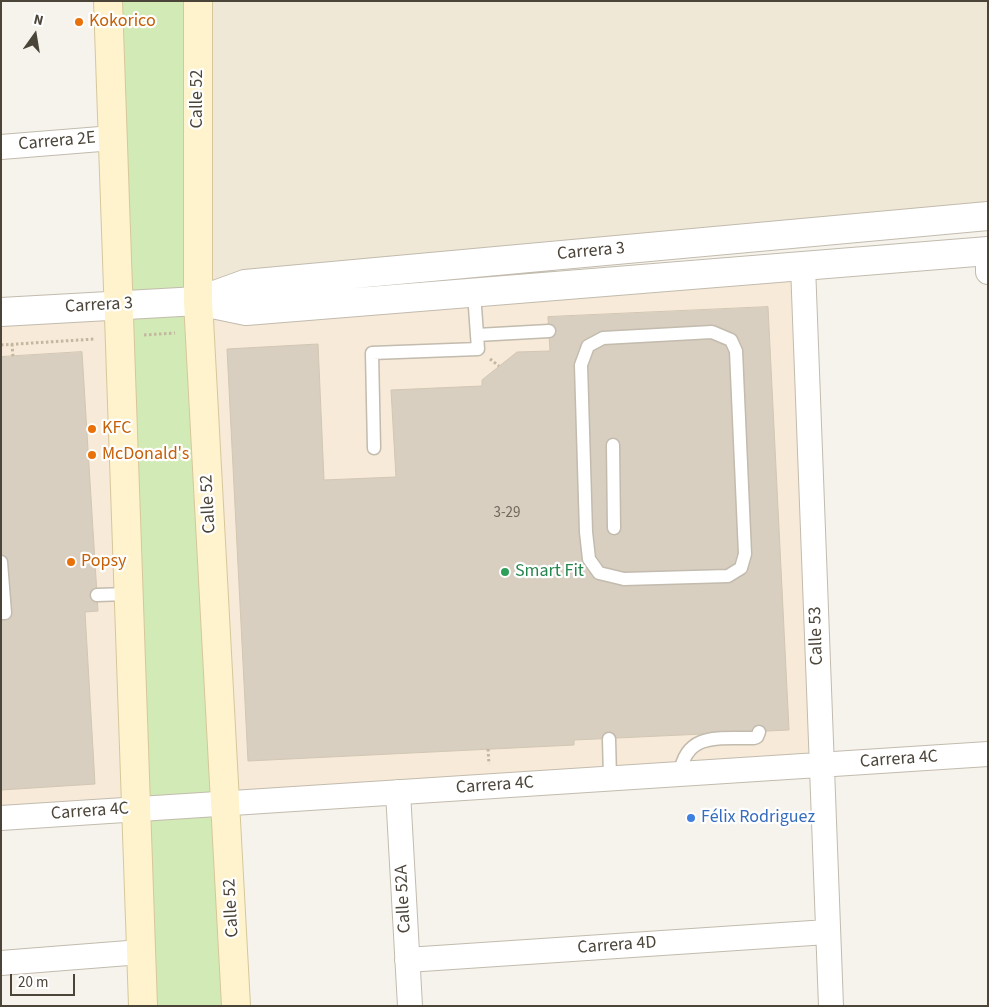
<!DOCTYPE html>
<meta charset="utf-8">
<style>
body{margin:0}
#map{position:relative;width:989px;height:1007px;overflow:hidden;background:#f6f3ec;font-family:"Source Sans 3",sans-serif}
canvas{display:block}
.frame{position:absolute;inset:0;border:2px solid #4b4439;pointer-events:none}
.north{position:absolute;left:10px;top:10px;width:50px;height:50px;-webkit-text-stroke:4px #fff;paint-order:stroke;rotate:13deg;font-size:14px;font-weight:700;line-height:20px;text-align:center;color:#4b4439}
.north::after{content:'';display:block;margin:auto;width:18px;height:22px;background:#4b4439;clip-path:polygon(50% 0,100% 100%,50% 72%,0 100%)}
.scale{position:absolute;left:10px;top:974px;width:65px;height:22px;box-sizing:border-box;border:2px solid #4b4439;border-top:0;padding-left:6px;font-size:15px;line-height:18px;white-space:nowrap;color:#4b4439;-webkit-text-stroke:4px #fff;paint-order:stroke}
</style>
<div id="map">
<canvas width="989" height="1007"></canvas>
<div class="frame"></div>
<div class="north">N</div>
<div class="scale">20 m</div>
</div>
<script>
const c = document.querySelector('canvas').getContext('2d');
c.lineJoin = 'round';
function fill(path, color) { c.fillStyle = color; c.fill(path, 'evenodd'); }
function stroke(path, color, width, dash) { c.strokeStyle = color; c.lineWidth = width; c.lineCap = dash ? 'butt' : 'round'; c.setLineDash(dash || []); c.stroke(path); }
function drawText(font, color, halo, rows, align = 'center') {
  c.font = font + ' "Source Sans 3",sans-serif'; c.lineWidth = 4.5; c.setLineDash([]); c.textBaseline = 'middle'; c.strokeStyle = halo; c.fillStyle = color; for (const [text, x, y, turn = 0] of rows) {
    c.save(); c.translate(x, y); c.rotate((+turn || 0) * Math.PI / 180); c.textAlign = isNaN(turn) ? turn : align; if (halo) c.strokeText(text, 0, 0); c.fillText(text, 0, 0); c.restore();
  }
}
fill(new Path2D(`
 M 803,266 L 822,765 L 226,803 L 198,301 Z
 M 118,304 L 136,809 L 1,818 L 1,312 Z`), '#f7ead8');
fill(new Path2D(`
 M 198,1 L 988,1 L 988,216 L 198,301 Z`), '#efe8d6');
fill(new Path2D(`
 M 108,1 L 198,1 L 236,1006 L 143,1006 Z`), '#d2eab5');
const building = new Path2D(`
 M 768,307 L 789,730 L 574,740 L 574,745 L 248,761 L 227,349 L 318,344 L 324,480 L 396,477 L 391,390 L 482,386 L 482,380 L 517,352 L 550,351 L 548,317 Z
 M 82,352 L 98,611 L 85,612 L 95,784 L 1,790 L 1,357 Z`);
fill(building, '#d8cfc1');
stroke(building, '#d3c7b4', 1);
const service = new Path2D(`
 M 712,332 L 731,340 L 736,351 L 745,554 L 741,568 L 728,576 L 624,579 L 599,573 L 589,559 L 586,532 L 581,365 L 588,346 L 603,338 Z
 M 477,335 L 549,331
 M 613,445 L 614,528
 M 374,448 L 372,353 L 478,349 L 474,293
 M 1,562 L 5,613 L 1,613
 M 97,595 L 128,594
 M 609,739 L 610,778
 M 680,774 C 686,731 720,739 754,738 L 757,737 L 759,732`);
const minor = new Path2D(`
 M 1,147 L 113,138
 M 988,251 L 988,272
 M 803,266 L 831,1006
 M 398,792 L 410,1006
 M 1,818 L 988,754
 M 407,960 L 827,932
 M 1,963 L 141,952`);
const tertiary = new Path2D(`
 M 198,301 L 245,284 L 988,216
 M 1,312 L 198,301 L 246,311 L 988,251`);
const secondary = new Path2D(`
 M 108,1 L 143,1006
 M 198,1 L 198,301 L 236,1006`);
stroke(service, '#c2bbae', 15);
stroke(minor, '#c2bbae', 26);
stroke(tertiary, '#c2bbae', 30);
stroke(secondary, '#d6c79b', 30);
stroke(new Path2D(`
 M 144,335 L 175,333
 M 12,344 L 13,357
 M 1,345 L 95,339
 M 490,359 L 499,366
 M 488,749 L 489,764`), '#c4b79f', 3, [2.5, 2.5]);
stroke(service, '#fff', 12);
stroke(minor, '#fff', 24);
stroke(tertiary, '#fff', 28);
stroke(secondary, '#fff3cd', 28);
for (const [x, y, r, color] of [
 [79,22,5,"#e8710a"],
 [92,429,5,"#e8710a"],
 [92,455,5,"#e8710a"],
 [71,562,5,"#e8710a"],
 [505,572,5,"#2e9e5b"],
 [691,818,5,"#3f7fe0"]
]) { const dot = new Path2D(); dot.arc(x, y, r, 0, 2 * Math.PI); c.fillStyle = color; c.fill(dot); stroke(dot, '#fff', 2); }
drawText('15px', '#6e675b', null, [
 ["3-29",507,514]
]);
drawText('18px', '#c56008', '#fff', [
 ["Kokorico",89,22],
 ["KFC",102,429],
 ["McDonald's",102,455],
 ["Popsy",81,562]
], 'left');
drawText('18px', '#4b4439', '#fff', [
 ["Calle 52",198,99,-90],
 ["Carrera 2E",57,142,-5],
 ["Carrera 3",591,252,-5],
 ["Carrera 3",99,306,-3],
 ["Calle 52",209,504,-93],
 ["Calle 53",817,636,-92],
 ["Carrera 4C",899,760,-4],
 ["Carrera 4C",495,786,-4],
 ["Carrera 4C",90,812,-4],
 ["Calle 52A",404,899,-93],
 ["Calle 52",232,908,-93],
 ["Carrera 4D",617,946,-4]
]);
drawText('18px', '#27864d', '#fff', [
 ["Smart Fit",515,572]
], 'left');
drawText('18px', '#366cbe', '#fff', [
 ["Félix Rodriguez",701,818]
], 'left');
</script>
